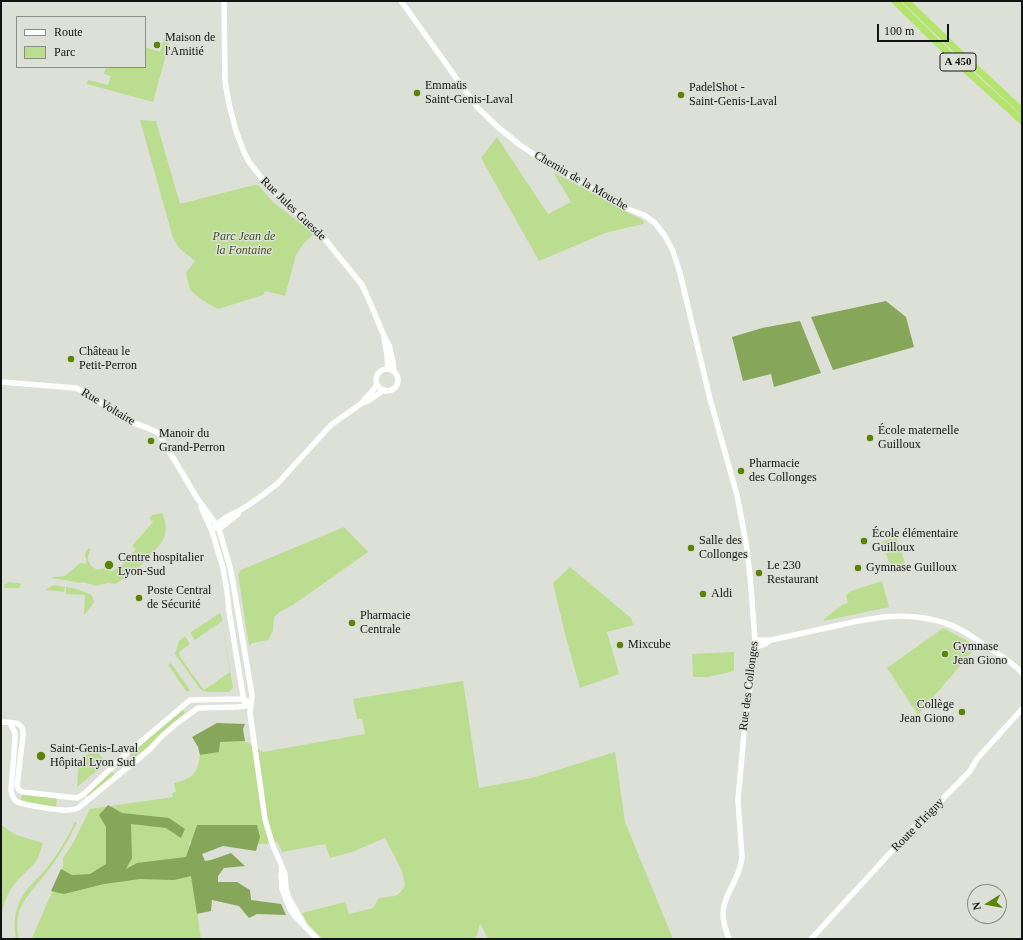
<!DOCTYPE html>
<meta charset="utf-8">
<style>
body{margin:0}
#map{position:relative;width:1023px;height:940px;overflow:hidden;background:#dce0d7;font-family:Georgia,serif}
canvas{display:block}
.frame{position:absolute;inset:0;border:2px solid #121411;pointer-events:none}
.legend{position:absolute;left:16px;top:16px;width:130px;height:52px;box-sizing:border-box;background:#dce0d7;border:1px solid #8b8e88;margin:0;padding:5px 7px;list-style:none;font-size:12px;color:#121411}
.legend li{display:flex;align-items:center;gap:8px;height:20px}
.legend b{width:20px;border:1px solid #8b8e88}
.north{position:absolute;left:967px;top:884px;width:40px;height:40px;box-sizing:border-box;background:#dce0d7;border:1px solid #8b8e88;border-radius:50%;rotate:259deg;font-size:11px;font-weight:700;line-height:16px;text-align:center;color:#121411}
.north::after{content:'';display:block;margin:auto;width:14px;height:18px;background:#5b8305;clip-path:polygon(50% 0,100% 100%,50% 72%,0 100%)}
.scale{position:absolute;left:877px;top:24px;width:72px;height:18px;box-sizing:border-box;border:2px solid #121411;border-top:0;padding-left:5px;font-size:12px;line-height:14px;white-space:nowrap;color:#121411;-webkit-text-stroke:3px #dce0d7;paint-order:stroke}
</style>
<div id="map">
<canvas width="1023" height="940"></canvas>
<div class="frame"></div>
<ul class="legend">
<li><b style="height:5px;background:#fff"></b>Route</li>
<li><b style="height:11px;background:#bbdd90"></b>Parc</li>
</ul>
<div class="north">N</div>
<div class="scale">100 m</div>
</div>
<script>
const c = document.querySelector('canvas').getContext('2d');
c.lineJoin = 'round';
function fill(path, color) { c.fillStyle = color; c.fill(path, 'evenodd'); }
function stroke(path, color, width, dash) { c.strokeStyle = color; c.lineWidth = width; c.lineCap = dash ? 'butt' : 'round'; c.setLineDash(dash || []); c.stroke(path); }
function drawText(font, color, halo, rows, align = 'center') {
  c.font = font + ' Georgia,serif'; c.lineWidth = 3; c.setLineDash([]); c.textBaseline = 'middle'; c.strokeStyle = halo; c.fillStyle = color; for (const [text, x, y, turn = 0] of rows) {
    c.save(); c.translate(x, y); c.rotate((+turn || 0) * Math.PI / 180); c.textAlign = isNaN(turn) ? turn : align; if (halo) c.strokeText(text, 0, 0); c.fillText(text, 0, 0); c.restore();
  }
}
fill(new Path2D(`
 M 164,38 L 170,40 L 153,102 L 87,84 L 88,80 L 108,85 L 111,76 L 104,74 L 106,67 L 145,67 L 145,47 L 160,52 Z
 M 140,120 L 156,121 L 180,204 L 254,185 L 258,185 L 273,202 L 314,234 L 304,243 L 296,255 L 285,296 L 265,291 L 263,295 L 218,309 L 202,300 L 190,290 L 186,273 L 195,261 L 179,248 L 173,238 Z
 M 497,137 L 548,214 L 571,202 L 553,172 L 644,221 L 643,224 L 605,233 L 539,261 L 481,158 Z
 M 162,513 C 171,533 163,544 148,556 L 149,558 L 125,580 L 123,579 L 115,584 L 108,583 L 96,586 L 83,582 L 82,583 C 72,582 62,579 51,578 L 53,577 L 65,576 L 80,563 L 86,564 C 88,556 81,557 89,548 L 91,549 C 86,556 87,565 96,569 C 100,570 103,568 106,569 C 108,569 110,571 112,571 C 123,567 129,557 136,549 L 132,546 L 153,522 L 149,518 L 152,515 Z
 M 344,527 L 368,552 L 293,605 L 281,611 L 274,617 L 273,631 L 268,640 L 252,643 L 249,646 L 238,574 L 241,570 Z
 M 896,537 L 905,563 L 891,568 L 882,542 Z
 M 570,567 L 631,618 L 633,625 L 607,632 L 619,674 L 580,688 L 566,638 L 553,583 Z
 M 882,581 L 889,607 L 824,621 L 824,619 L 842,605 L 848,603 L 846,595 L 851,591 Z
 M 8,582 L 18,583 L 21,584 L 19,588 L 4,588 L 4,585 Z
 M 54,585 L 65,587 L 64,592 L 45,590 Z
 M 66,587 L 76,589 L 90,594 L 92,596 L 94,601 L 94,603 L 84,615 L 85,595 L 66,594 Z
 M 220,613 L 221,614 L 233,688 L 229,692 L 207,692 L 200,689 L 175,654 L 179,641 L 185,636 L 190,644 L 179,652 L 180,657 L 204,690 L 230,672 L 222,621 L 195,640 L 191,634 L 191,632 Z
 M 943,628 L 977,646 L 918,715 L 887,668 Z
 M 734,652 L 734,671 L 708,677 L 693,677 L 692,654 Z
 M 171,663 L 190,690 L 187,692 L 168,665 Z
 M 463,681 L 479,788 L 532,778 L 615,752 L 625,822 L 673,939 L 488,939 L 480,923 L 477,935 L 474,939 L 324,939 L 322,938 L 308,924 L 302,913 L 345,902 L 349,914 L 370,909 L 373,908 L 379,898 L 395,896 L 401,892 L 405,885 L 402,871 L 385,838 L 352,852 L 330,858 L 325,844 L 282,852 L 278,842 L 264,844 L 250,843 L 189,842 L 192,866 L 196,905 L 201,939 L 32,938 L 63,867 L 63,858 L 73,843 L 90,809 L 173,797 L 172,793 L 176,792 L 174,783 C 192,779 198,773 200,755 L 219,752 L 220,742 L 245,741 L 263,752 L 365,734 L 362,719 L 357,719 L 353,699 Z
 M 183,710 L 185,713 C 167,729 151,745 133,760 L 129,755 Z
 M 95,748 L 106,763 L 77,787 C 78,779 77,765 82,759 C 86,755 91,752 95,748 Z
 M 111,770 L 115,776 L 88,797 L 86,794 L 102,781 Z
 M 22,794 L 57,797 L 56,808 L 23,803 L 21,800 Z
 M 75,822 L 77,822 C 70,838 60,854 50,868 C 32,893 11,905 19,939 L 16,939 C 12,920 16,902 29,887 C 34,881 40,876 46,869 C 57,855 67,839 75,822 Z
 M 1,825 L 16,835 L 43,843 C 41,849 39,856 36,861 C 30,869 23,874 17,881 C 7,892 0,910 2,925 L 1,925 Z`), '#bbdd90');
fill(new Path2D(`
 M 886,301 L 906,317 L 914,347 L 833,370 L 811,317 Z
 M 800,321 L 821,373 L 774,387 L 771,374 L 743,381 L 732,337 L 762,328 Z
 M 217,723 L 245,724 L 243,729 L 245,741 L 220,742 L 219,752 L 200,755 L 198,747 L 192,737 Z
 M 108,805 L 122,813 L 169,818 L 185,829 L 181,838 L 166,828 L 131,824 L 132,858 L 126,869 L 137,863 L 186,857 L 197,825 L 257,825 L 260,837 L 256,851 L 223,846 L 202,854 L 205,861 L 211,860 L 231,853 L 245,866 L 224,868 L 218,876 L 218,882 L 237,882 L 250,890 L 251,900 L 281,904 L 286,915 L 257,914 L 249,918 L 239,906 L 212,900 L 211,911 L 197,914 L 191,876 L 174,880 L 140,879 L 104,884 L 64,894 L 51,891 L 61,869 L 72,875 L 90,874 L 106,864 L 106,827 L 99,815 Z`), '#86a759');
stroke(new Path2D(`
 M 224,1 L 225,81 L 229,104 L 236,131 L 244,152 L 249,162 L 272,191 L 320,233 L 362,285 L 369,300 L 384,336 L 389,345 L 393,362 L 394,371
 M 401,1 L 477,107 L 499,128 L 520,145 L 541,159 L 625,208 L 644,215 L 655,223 L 665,236 L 673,251 L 680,273 L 710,399 L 737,495 L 746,543 L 750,575 L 755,640 L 755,653 L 745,722 L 738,800 L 742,858 C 741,861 741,864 740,867 C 736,883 723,897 723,914 C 723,923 726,931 729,939
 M 384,338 L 387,355 L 388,369
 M376 380a11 11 0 1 1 22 0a11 11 0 1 1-22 0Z
 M 1,382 L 76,388 C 96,397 111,411 130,421 C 139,426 150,427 159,434 L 197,498 L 216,524 L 219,529 L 231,571 L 252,695 L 250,713 L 265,819 L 272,843 L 285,874 L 286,889 L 289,898 L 304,925
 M 362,403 C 367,395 374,392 377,384
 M 201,507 L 212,531 L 223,568 L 227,591 L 229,611 L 244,701
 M 219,529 L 238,514
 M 212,531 C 220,518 229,517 242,509 C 255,502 267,492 278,483 L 331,425 L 362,403 L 368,401 L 384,390
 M 755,640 L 771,640
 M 755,647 L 765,644 L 771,640 C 791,636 811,631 831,627 C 869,618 907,610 945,623 C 959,627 971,636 983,644 C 996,652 1011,661 1022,673
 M 1,722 C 12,723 24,720 23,735 L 17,786 L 19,790 L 23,792 L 77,798 L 84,794 L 125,755 L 190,700 L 243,699 L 251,703
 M 10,723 L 15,733 L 15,739 L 11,790 C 12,794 12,798 16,801 C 22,805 61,811 69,810 C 72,810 75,809 78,808 L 150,749 L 162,736 L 176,724 L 198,708 L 238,707 L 246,706 L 251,703
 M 282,867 L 281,876 L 282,889 L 289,907 L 293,914 L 317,939
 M 811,939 L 902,840 L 970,771 L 977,759 L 1022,709`), '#fff', 5.5);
stroke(new Path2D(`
 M 895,1 L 956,61 L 1022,121
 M 906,1 L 963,56 L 1022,111`), '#b3e46c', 7);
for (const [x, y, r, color] of [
 [157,45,4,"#5b8305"],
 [417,93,4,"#5b8305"],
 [681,95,4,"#5b8305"],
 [71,359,4,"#5b8305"],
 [870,438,4,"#5b8305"],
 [151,441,4,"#5b8305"],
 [741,471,4,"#5b8305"],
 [864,541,4,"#5b8305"],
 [691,548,4,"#5b8305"],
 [109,565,5,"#5b8305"],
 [858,568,4,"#5b8305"],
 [759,573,4,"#5b8305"],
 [703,594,4,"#5b8305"],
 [139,598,4,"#5b8305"],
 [352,623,4,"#5b8305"],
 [620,645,4,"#5b8305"],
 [945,654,4,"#5b8305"],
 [962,712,4,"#5b8305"],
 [41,756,5,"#5b8305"]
]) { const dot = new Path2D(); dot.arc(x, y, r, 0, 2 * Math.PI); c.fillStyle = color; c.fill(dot); stroke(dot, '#dce0d7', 1.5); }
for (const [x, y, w] of [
 [958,62,36]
]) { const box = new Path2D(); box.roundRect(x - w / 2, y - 9, w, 18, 3); c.fillStyle = '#dce0d7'; c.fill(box); stroke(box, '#121411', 1); }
drawText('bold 11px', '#121411', null, [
 ["A 450",958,62]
]);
drawText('12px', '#121411', '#dce0d7', [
 ["Maison de",165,38],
 ["l'Amitié",165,52],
 ["Emmaüs",425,86],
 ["Saint-Genis-Laval",425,100],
 ["PadelShot -",689,88],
 ["Saint-Genis-Laval",689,102],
 ["Château le",79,352],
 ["Petit-Perron",79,366],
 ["École maternelle",878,431],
 ["Guilloux",878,445],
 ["Manoir du",159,434],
 ["Grand-Perron",159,448],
 ["Pharmacie",749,464],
 ["des Collonges",749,478],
 ["École élémentaire",872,534],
 ["Guilloux",872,548],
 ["Salle des",699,541],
 ["Collonges",699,555],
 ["Centre hospitalier",118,558],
 ["Lyon-Sud",118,572],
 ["Le 230",767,566],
 ["Restaurant",767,580],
 ["Gymnase Guilloux",866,568],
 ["Poste Central",147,591],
 ["de Sécurité",147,605],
 ["Aldi",711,594],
 ["Pharmacie",360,616],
 ["Centrale",360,630],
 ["Mixcube",628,645],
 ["Gymnase",953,647],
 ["Jean Giono",953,661],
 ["Collège",954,705,"right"],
 ["Jean Giono",954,719,"right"],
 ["Saint-Genis-Laval",50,749],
 ["Hôpital Lyon Sud",50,763]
], 'left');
drawText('12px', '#121411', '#dce0d7', [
 ["Chemin de la Mouche",581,181,30],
 ["Rue Jules Guesde",293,209,44],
 ["Rue Voltaire",108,407,31],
 ["Rue des Collonges",749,686,-83],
 ["Route d'Irigny",918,825,-46]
]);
drawText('italic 12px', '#3d531b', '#dce0d7', [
 ["Parc Jean de",244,237],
 ["la Fontaine",244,251]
]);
</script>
